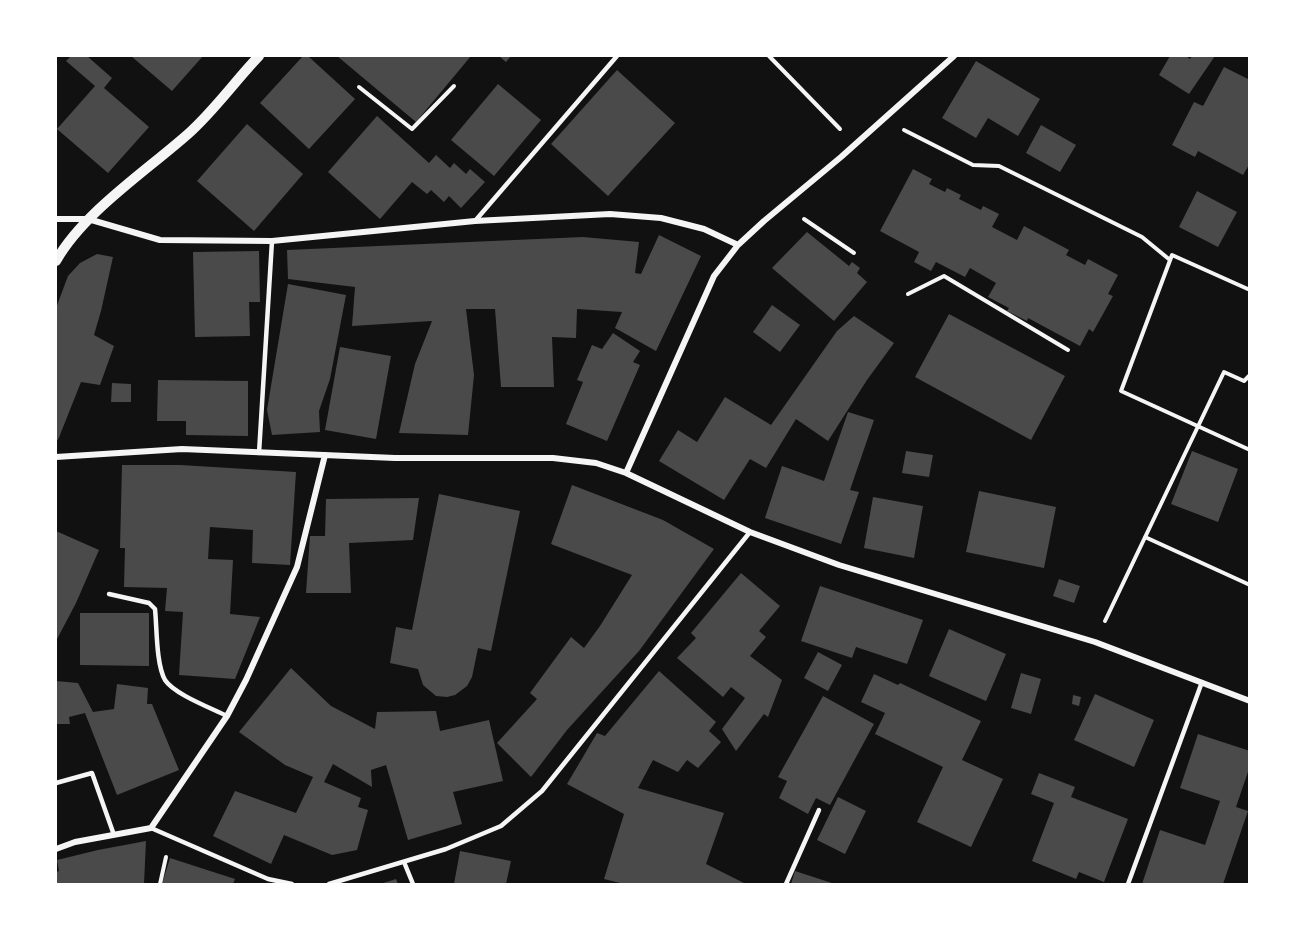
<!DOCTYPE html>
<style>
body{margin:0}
#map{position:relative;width:1305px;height:940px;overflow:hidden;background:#111;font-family:"Work Sans",sans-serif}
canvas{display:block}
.frame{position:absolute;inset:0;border:57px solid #fff;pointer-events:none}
</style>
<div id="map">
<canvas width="1305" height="940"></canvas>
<div class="frame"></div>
</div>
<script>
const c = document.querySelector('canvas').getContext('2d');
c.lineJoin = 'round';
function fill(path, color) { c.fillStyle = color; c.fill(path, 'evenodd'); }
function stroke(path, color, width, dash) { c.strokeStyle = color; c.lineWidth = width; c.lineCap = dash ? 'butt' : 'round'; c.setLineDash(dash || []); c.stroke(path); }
fill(new Path2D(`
 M 71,56 L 87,56 L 112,78 L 104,88 L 149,127 L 108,173 L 57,129 L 95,86 L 66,61 Z
 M 131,56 L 203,56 L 172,91 Z
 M 303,56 L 308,56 L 355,99 L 309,149 L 260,103 Z
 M 337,56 L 471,56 L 416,122 Z
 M 499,56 L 511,56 L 506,62 Z
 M 1170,56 L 1186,56 L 1190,59 L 1192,56 L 1215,56 L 1189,94 L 1159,75 Z
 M 976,61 L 1040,99 L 1018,136 L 988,118 L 976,138 L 942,118 Z
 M 1224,67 L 1250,80 L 1250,163 L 1243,175 L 1198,151 L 1195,157 L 1172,145 L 1194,102 L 1203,106 Z
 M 617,70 L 675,123 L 608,196 L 551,144 Z
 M 498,84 L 541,120 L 494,176 L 451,140 Z
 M 377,116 L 429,163 L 436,155 L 450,168 L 454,163 L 466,174 L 470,169 L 485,182 L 461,208 L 449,196 L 444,202 L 431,190 L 427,194 L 412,182 L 380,219 L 328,172 Z
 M 247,124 L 303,174 L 254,231 L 197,181 Z
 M 1041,125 L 1076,145 L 1060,172 L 1026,153 Z
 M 913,169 L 932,179 L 929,184 L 945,192 L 947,188 L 961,195 L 959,199 L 981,210 L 983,206 L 999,214 L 992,227 L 1017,240 L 1024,226 L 1069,250 L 1066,255 L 1085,265 L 1088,259 L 1118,275 L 1108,294 L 1113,296 L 1093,332 L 1089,329 L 1080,346 L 1028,318 L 1027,321 L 1007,311 L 1009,308 L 988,297 L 996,283 L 970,268 L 965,277 L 936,262 L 931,271 L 914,262 L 919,252 L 880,231 Z
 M 1197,191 L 1237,212 L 1218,247 L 1179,227 Z
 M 807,232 L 849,266 L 852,262 L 860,268 L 857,273 L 867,282 L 834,321 L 772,268 Z
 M 659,235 L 701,256 L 656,351 L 615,328 L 622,312 L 577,309 L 576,338 L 552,337 L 554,387 L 501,387 L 495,309 L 466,309 L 474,375 L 468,435 L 399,433 L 415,364 L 432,321 L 352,326 L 355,287 L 288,279 L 287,250 L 583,237 L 639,242 L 635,273 L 641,274 Z
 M 259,251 L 260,302 L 249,302 L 250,336 L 195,337 L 193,252 Z
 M 97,254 L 113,257 L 101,311 L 94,335 L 114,346 L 100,385 L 81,382 L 58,440 L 56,439 L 56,308 L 68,276 L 80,263 Z
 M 288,284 L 346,295 L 330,379 L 319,411 L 320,432 L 272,435 L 267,410 Z
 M 772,305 L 800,325 L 780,352 L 753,332 Z
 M 949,314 L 1065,376 L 1031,440 L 915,377 Z
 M 854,316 L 894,343 L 867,380 L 828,441 L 796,419 L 766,468 L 750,459 L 724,500 L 659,461 L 678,430 L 697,442 L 725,397 L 771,425 L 837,331 Z
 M 613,333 L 640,351 L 633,362 L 640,365 L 607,441 L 566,424 L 583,382 L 577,380 L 592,345 L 602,349 Z
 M 340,347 L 391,356 L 376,439 L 325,430 Z
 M 158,380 L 248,381 L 248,436 L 186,435 L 186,421 L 157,421 Z
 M 112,383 L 131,384 L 131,402 L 111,402 Z
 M 848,412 L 874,420 L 850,490 L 859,492 L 841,544 L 765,518 L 782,466 L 824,481 Z
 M 906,451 L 933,455 L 929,477 L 902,473 Z
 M 1192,451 L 1238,469 L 1218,522 L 1171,504 Z
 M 122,465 L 180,465 L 296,472 L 290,565 L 252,563 L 253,530 L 210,527 L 208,559 L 233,560 L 230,614 L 260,617 L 235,679 L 179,675 L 183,612 L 165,611 L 167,588 L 124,587 L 125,548 L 120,548 Z
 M 572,485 L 663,520 L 714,549 L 639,651 L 567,730 L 531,777 L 497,743 L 537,699 L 530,693 L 571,637 L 584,648 L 600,626 L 632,575 L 551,544 Z
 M 979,491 L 1056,507 L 1044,568 L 966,552 Z
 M 439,494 L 520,511 L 491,651 L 478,648 L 472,677 L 467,686 L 455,695 L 447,697 L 436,696 L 423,685 L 418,669 L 390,663 L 396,627 L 412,630 Z
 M 873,497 L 923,506 L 914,558 L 864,548 Z
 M 419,498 L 413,540 L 349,543 L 351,593 L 306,593 L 310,536 L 325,536 L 326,499 Z
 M 56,531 L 99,550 L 76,603 L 56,641 Z
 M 741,573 L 780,606 L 759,631 L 766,637 L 750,656 L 782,680 L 768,717 L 764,714 L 736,751 L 722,729 L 745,698 L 731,687 L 723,697 L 677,658 L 696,638 L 691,633 Z
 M 1059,579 L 1080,586 L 1074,603 L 1053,596 Z
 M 820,586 L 923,620 L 907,664 L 856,647 L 852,658 L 801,641 Z
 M 80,613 L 149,613 L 149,666 L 80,665 Z
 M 949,629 L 1006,654 L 986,701 L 929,676 Z
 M 818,652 L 842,665 L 828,691 L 804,678 Z
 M 291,668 L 331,706 L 375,729 L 377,712 L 436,711 L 440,731 L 489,720 L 503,781 L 453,792 L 462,824 L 408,840 L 386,765 L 371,770 L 372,787 L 333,764 L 324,782 L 361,798 L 358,807 L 368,810 L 357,850 L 332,855 L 284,835 L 271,864 L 213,836 L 235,791 L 296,813 L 313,777 L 285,765 L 239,732 Z
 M 659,671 L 716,722 L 709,731 L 721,742 L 698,768 L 687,760 L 678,772 L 653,760 L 638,788 L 724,813 L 706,864 L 746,884 L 624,884 L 604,879 L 624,814 L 567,784 L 597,733 L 605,736 Z
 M 1021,673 L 1041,679 L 1031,714 L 1011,708 Z
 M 874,674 L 898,685 L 900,683 L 981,721 L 962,760 L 1003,779 L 971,847 L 917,822 L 943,767 L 875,734 L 885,713 L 861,702 Z
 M 56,681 L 78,683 L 93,712 L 114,709 L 117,684 L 148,688 L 147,704 L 152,704 L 179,770 L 117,795 L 85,713 L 69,717 L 70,724 L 56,724 Z
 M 1095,694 L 1154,720 L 1134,767 L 1074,740 Z
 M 1073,695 L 1081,697 L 1079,706 L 1072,704 Z
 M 823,696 L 874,724 L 830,805 L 816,798 L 808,814 L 779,798 L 787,781 L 778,777 Z
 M 1198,734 L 1250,751 L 1250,766 L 1236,807 L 1248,811 L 1223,884 L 1142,884 L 1160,830 L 1205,845 L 1220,801 L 1180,788 Z
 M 1039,773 L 1075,787 L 1071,797 L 1128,819 L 1104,882 L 1079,872 L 1076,879 L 1032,861 L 1054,803 L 1031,794 Z
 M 838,797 L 866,811 L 845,854 L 817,840 Z
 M 146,841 L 144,884 L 56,884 L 56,872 L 59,871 L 57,860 L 98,850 Z
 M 460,851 L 511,861 L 506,884 L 454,884 Z
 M 170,858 L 235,879 L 233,884 L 162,884 Z
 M 795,871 L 835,884 L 791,884 Z
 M 396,879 L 398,884 L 380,884 Z`), '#4a4a4a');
stroke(new Path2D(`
 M 769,56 L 840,129
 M 359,87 L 412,129 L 454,86
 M 904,130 L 973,165 L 999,166 L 1142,237 L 1170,260
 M 804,219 L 854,253
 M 1250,290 L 1172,255 L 1121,391 L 1250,450
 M 908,294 L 944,276 L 1068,350
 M 1145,537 L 1250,585
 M 1105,621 L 1224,372 L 1244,381 L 1250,375
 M 160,884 L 166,857`), '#f5f5f5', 4);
stroke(new Path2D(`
 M 475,221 L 617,56
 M 259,453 L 272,241
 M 109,594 L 149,603 L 155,609 C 157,628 156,664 165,680 C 174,694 211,708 227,716
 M 56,783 L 92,773 L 114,835
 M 151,828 L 268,879 L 292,884
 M 404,862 L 413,884
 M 329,884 L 446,849 L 501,826 L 542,791 L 750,532
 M 786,884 L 819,810
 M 1128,884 L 1202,682`), '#f5f5f5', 4.5);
stroke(new Path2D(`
 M 56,219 L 88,219 L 160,240 L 272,241 L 475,221 L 610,214 L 661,218 L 704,229 L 738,245
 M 56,457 L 182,449 L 395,458 L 553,458 L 596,463 L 626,473 L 750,532 L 839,565 L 1095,642 L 1250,701
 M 626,473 L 714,276 L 738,245 L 764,221 L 841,157 L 954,56
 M 56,849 L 75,842 L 151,828 L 227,716 L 246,680 L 297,567 L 325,455`), '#f5f5f5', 6);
stroke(new Path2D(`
 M 56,261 C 84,212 145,172 188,134 C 214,111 235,81 259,56`), '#f5f5f5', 10);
</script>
